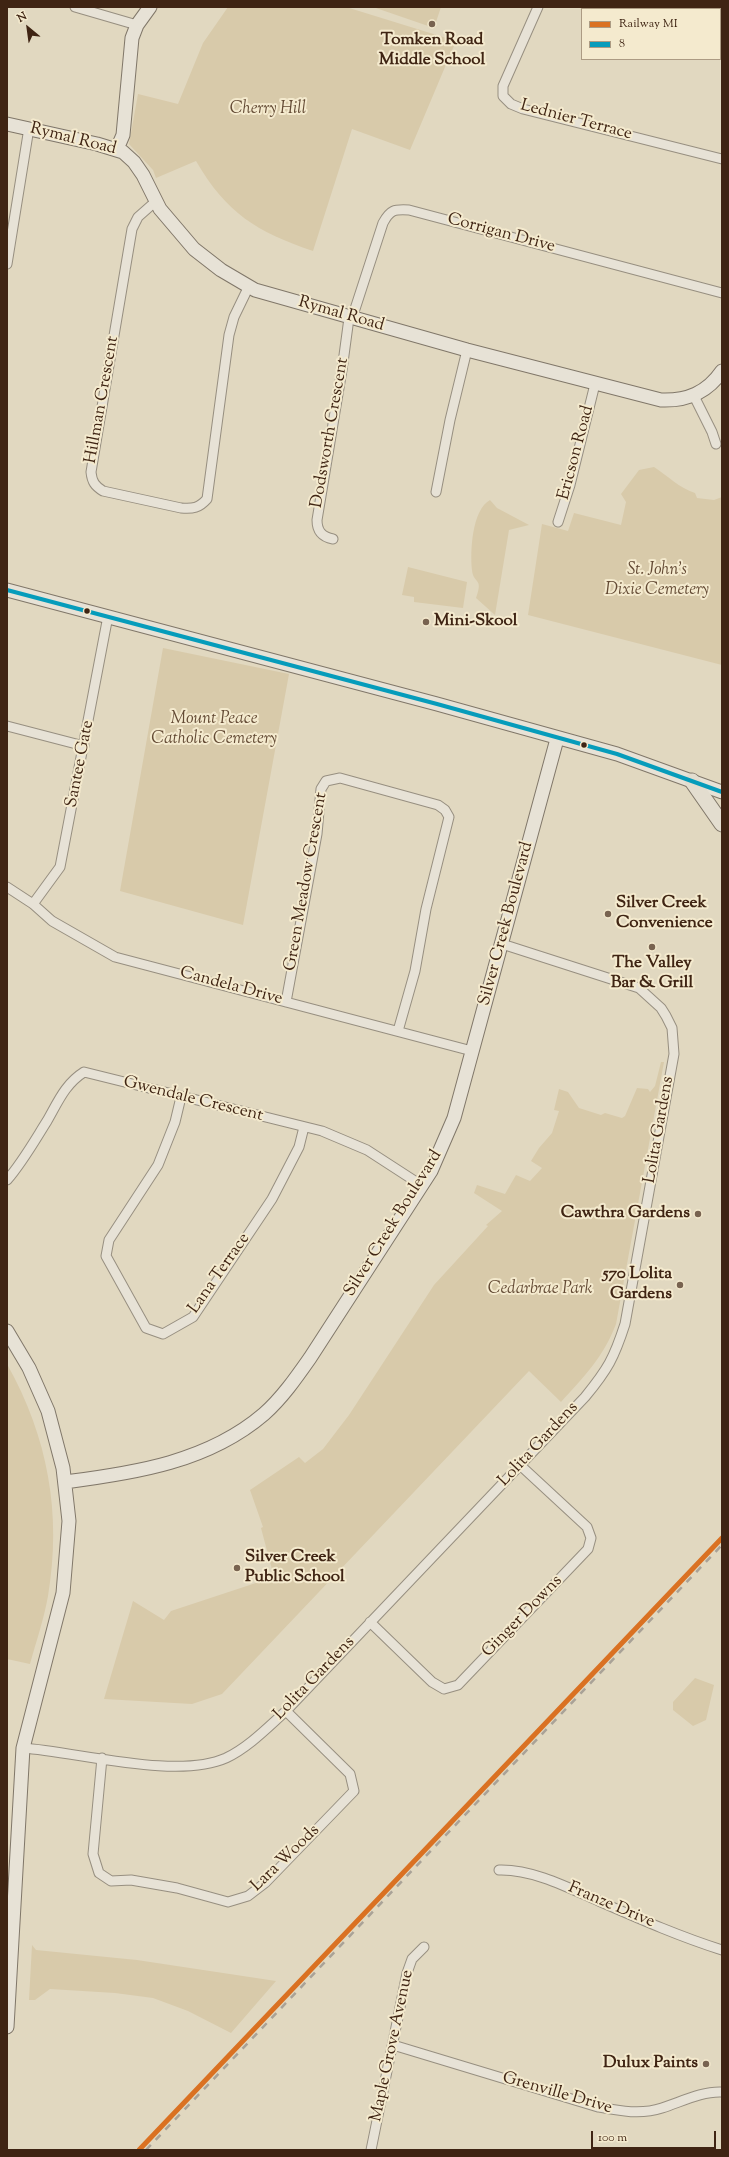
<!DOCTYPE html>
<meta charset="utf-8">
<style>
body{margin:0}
#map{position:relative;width:729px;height:2157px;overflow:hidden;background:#e1d8c0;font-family:"Sorts Mill Goudy",serif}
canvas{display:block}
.frame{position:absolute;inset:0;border:8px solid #3f2413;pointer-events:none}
.legend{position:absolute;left:581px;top:8px;width:140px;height:52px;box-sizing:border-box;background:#f4eace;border:1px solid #ac9b83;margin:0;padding:5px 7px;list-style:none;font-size:12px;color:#3f2413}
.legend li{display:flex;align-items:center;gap:8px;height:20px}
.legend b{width:20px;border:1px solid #ac9b83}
.north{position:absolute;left:8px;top:8px;width:40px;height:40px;-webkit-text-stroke:3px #f4eace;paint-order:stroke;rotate:331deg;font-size:11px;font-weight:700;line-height:16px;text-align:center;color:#3f2413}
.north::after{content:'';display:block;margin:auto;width:14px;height:18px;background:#3f2413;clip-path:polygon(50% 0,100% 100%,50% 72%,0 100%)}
.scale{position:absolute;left:591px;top:2131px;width:125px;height:18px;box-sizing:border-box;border:2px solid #3f2413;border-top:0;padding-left:5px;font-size:12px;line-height:14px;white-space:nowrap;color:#3f2413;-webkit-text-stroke:3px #f4eace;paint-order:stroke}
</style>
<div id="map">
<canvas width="729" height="2157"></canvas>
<div class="frame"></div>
<ul class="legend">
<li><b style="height:5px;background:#da7122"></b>Railway MI</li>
<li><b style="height:5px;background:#069cbb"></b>8</li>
</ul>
<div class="north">N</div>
<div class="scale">100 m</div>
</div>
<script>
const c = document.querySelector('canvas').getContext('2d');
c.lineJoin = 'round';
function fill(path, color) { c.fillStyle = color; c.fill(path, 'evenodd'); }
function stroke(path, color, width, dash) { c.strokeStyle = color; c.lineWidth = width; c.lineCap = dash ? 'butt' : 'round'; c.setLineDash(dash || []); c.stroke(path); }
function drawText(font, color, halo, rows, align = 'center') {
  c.font = font + ' "Sorts Mill Goudy",serif'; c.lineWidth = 4; c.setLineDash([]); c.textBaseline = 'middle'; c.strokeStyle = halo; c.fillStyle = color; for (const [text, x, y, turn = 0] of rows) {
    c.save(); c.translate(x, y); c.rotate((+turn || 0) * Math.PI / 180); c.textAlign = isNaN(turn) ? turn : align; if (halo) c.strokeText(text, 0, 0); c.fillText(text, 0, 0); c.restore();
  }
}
fill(new Path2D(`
 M 228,7 L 346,7 L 456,41 L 410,150 L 352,129 L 313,251 C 257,232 226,213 196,161 L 156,178 L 153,170 L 129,144 L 138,94 L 178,104 L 203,43 Z
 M 373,7 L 441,7 L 434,28 Z
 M 654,467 C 668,476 679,488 695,493 L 697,498 L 714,500 L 722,497 L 722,665 L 528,615 L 542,524 L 568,531 L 574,513 L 621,525 L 626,502 L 621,494 L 639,470 Z
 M 490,500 L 497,508 L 529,525 L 509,530 L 495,615 L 476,598 C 484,577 473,584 472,570 C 470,551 472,510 490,500 Z
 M 408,567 L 467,582 L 463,608 L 414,602 L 414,597 L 402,595 Z
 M 163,648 L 289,674 L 243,925 L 120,891 Z
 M 661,1062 L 664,1062 L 616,1324 C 604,1356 584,1377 561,1402 L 529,1371 L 222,1694 L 192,1704 L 104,1699 L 133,1601 L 164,1620 L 171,1611 L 274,1577 L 261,1528 L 263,1527 L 250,1490 L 299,1457 L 305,1463 L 323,1449 L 349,1415 L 434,1285 L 488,1226 L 486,1225 L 502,1211 L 474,1193 L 477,1185 L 505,1194 L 516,1175 L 530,1181 L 542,1168 L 531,1161 L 539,1148 L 552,1133 L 559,1111 L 554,1110 L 559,1089 L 568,1092 L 579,1108 L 601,1115 L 605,1113 L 622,1118 L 625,1116 L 637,1088 L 648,1089 L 650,1092 L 655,1086 Z
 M 7,1364 C 48,1437 62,1514 48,1596 C 44,1619 36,1642 30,1664 L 7,1659 Z
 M 695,1678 L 714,1685 L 706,1720 L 693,1726 L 673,1710 L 673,1702 Z
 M 32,1945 L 36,1950 L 137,1960 L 276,1981 L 231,2033 L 188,2011 L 153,1998 L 115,1993 L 50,1989 L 35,2000 L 29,2000 Z`), '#d8caaa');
const street = new Path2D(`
 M 75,7 L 137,25
 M 538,7 L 503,86 L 503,96 L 511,104 L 523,109 L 722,159
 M 613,7 L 620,9
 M 720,36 L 722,36
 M 155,202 L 138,217 L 132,229 L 91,472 C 92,482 95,486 103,491 L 181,508 C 193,509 199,508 207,499 L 229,335 L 234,317 L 249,286
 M 7,264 L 29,128
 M 694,396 L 712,432 L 716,444
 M 436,492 L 450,420 L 467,350
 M 558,522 L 570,485 L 595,384
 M 333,539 C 322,537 317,531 317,520 L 342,370 L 349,318 L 355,309 L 383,223 C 390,210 394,209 409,210 L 722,293
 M 7,726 L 84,746
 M 7,887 L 33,904 L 52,921 L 115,957 L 472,1051
 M 33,904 L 60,867 L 108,616
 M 286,1002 L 317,834 L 321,789 L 326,781 L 340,778 L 438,805 L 445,810 L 449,817 L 426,909 L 415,971 L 398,1031
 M 181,1097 L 175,1122 L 158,1165 L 109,1240 L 106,1256 L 146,1328 L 163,1334 L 193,1317 L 272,1199 L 299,1147 L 304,1127
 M 7,1180 C 22,1163 35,1140 47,1121 C 58,1102 65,1084 84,1072 L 322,1131 L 367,1150 L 421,1185
 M 370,1622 L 432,1682 L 444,1689 L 458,1685 L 588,1549 L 591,1538 L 587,1527 L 520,1465
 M 23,1748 C 78,1752 177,1780 226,1758 C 249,1747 268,1727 286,1711 L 585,1397 C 608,1369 614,1358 625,1324 L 674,1054 L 672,1028 L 666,1016 L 661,1008 L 639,988 L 502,944
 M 102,1758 L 93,1854 L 99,1873 L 111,1881 L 131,1880 L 177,1888 L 228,1902 L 248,1896 L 265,1883 L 354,1791 L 350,1774 L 286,1711
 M 499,1870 C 534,1869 571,1889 603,1903 C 642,1920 681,1937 722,1950
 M 393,2045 L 598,2107 C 620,2111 641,2115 662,2108 C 681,2102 702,2091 722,2092
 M 371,2150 L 407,1973 L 412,1959 L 424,1947`);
const secondary = new Path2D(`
 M 7,124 L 97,144 L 123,152 L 134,162 L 143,175 L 160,209 L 194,249 L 221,270 L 255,290 L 467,350 L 661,400 C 687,401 707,393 722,371
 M 117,149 L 123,135 L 132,38 L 137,25 L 150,7
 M 7,590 L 437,704 L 617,754 L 722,792
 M 7,1331 L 29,1368 L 48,1411 L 63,1468 L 69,1521 L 63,1593 L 23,1748 L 7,2027
 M 65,1482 C 135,1473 208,1462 264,1414 C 282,1398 296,1378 310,1358 L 431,1171 L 454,1118 L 557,739`);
const primary = new Path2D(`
 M 692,781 L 722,824`);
stroke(street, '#978f80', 11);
stroke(secondary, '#807769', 15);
stroke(primary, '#807769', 17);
stroke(street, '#e7e2d6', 9);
stroke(secondary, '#e7e2d6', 13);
stroke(primary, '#e3ddcf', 15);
stroke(new Path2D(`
 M 146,2150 L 722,1545`), '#a9a297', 2.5, [7, 7]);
stroke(new Path2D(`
 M 7,590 L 437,704 L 617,754 L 722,792`), '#069cbb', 4);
stroke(new Path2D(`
 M 139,2150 L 722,1538`), '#da7122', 5);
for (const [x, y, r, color] of [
 [432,24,4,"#786350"],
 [87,611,3.5,"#3f2413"],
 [426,622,4,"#786350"],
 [584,745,3.5,"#3f2413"],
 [608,914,4,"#786350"],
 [652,947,4,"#786350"],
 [698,1214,4,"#786350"],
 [680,1285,4,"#786350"],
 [237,1568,4,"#786350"],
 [706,2064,4,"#786350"]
]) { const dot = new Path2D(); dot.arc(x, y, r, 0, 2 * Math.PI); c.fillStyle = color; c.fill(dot); stroke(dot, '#f4eace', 1.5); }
drawText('bold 17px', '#3f2413', '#f4eace', [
 ["Tomken Road",432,41,"center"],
 ["Middle School",432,61,"center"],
 ["Mini-Skool",434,622],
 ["Silver Creek",616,904],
 ["Convenience",616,924],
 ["The Valley",652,964,"center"],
 ["Bar & Grill",652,984,"center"],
 ["Cawthra Gardens",690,1214,"right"],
 ["570 Lolita",672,1275,"right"],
 ["Gardens",672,1295,"right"],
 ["Silver Creek",245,1558],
 ["Public School",245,1578],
 ["Dulux Paints",698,2064,"right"]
], 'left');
drawText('italic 17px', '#634a34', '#f4eace', [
 ["Cherry Hill",268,110],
 ["St. John’s",657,571],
 ["Dixie Cemetery",657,591],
 ["Mount Peace",214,720],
 ["Catholic Cemetery",214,740],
 ["Cedarbrae Park",540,1290]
]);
drawText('17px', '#3f2413', '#f4eace', [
 ["Lednier Terrace",576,121,15],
 ["Rymal Road",73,140,14],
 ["Corrigan Drive",501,234,15],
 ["Rymal Road",341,315,16],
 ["Hillman Crescent",103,400,-80],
 ["Dodsworth Crescent",331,433,-80],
 ["Ericson Road",577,453,-75],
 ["Santee Gate",81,764,-79],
 ["Green Meadow Crescent",307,882,-80],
 ["Silver Creek Boulevard",507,924,-75],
 ["Candela Drive",231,987,15],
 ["Gwendale Crescent",193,1100,14],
 ["Lolita Gardens",660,1130,-80],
 ["Silver Creek Boulevard",394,1224,-58],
 ["Lana Terrace",220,1274,-55],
 ["Lolita Gardens",539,1445,-47],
 ["Ginger Downs",523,1617,-46],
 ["Lolita Gardens",315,1679,-46],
 ["Lara Woods",286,1859,-44],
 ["Franze Drive",611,1906,23],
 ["Maple Grove Avenue",393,2046,-78],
 ["Grenville Drive",557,2094,16]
]);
</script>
